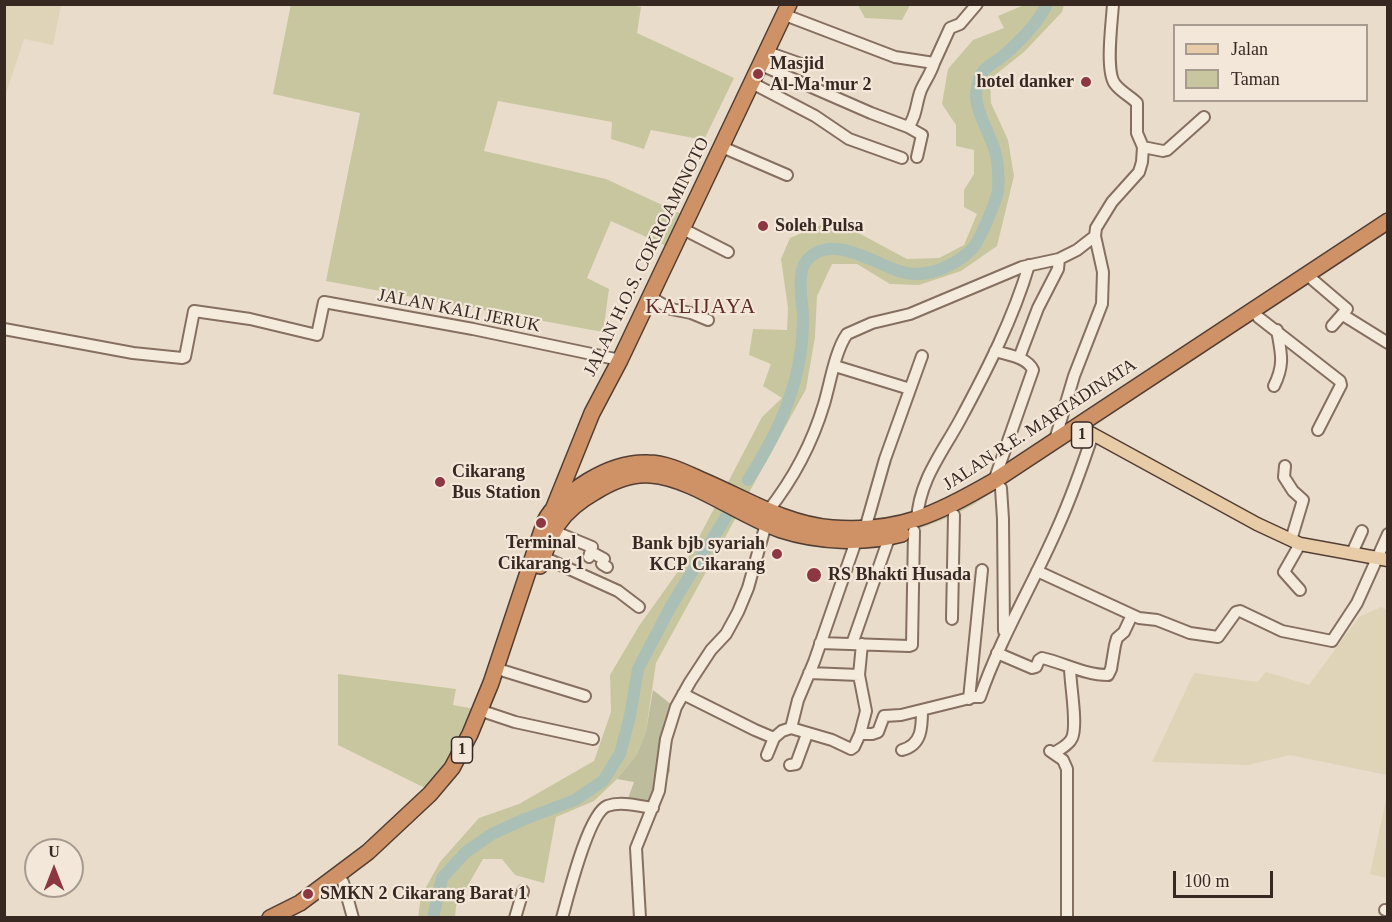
<!DOCTYPE html>
<style>
body{margin:0}
#map{position:relative;width:1392px;height:922px;overflow:hidden;background:#eadcca;font-family:Georgia,serif}
canvas{display:block}
.frame{position:absolute;inset:0;border:6px solid #372922;pointer-events:none}
.legend{position:absolute;left:1173px;top:24px;width:195px;height:78px;box-sizing:border-box;background:#f2e7d9;border:2px solid #a79b90;margin:0;padding:8px 10px;list-style:none;font-size:18px;color:#372922}
.legend li{display:flex;align-items:center;gap:12px;height:30px}
.legend b{width:30px;border:2px solid #a79b90}
.north{position:absolute;left:24px;top:838px;width:60px;height:60px;box-sizing:border-box;background:#f2e7d9;border:2px solid #a79b90;border-radius:50%;rotate:0deg;font-size:16px;font-weight:700;line-height:24px;text-align:center;color:#372922}
.north::after{content:'';display:block;margin:auto;width:21px;height:27px;background:#8d3743;clip-path:polygon(50% 0,100% 100%,50% 72%,0 100%)}
.scale{position:absolute;left:1173px;top:871px;width:100px;height:27px;box-sizing:border-box;border:3px solid #372922;border-top:0;padding-left:8px;font-size:18px;line-height:21px;white-space:nowrap;color:#372922;-webkit-text-stroke:4px #f2e7d9;paint-order:stroke}
</style>
<div id="map">
<canvas width="1392" height="922"></canvas>
<div class="frame"></div>
<ul class="legend">
<li><b style="height:8px;background:#e8cba7"></b>Jalan</li>
<li><b style="height:16px;background:#c7c69f"></b>Taman</li>
</ul>
<div class="north">U</div>
<div class="scale">100 m</div>
</div>
<script>
const c = document.querySelector('canvas').getContext('2d');
c.lineJoin = 'round';
function fill(path, color) { c.fillStyle = color; c.fill(path, 'evenodd'); }
function stroke(path, color, width, dash) { c.strokeStyle = color; c.lineWidth = width; c.lineCap = dash ? 'butt' : 'round'; c.setLineDash(dash || []); c.stroke(path); }
function drawText(font, color, halo, rows, align = 'center') {
  c.font = font + ' Georgia,serif'; c.lineWidth = 4.5; c.setLineDash([]); c.textBaseline = 'middle'; c.strokeStyle = halo; c.fillStyle = color; for (const [text, x, y, turn = 0] of rows) {
    c.save(); c.translate(x, y); c.rotate((+turn || 0) * Math.PI / 180); c.textAlign = isNaN(turn) ? turn : align; if (halo) c.strokeText(text, 0, 0); c.fillText(text, 0, 0); c.restore();
  }
}
fill(new Path2D(`
 M 4,5 L 61,5 L 53,45 L 24,39 L 6,93 L 4,93 Z
 M 1381,607 L 1388,610 L 1387,775 L 1290,755 L 1248,765 L 1152,762 L 1194,673 L 1257,682 L 1266,672 L 1309,685 L 1359,617 Z
 M 1387,795 L 1388,878 L 1387,878 L 1370,874 Z`), '#dfd3b8');
fill(new Path2D(`
 M 291,4 L 630,5 L 641,7 L 637,33 L 734,78 L 704,140 L 651,130 L 644,149 L 611,139 L 612,122 L 498,101 L 484,151 L 606,179 L 688,217 L 673,249 L 611,221 L 587,278 L 609,289 L 603,332 L 326,281 L 360,113 L 273,94 Z
 M 858,5 L 910,5 L 902,20 L 865,18 Z
 M 1024,5 L 1064,5 L 1062,12 L 1024,52 L 990,79 L 991,103 L 1008,140 L 1014,176 L 997,246 L 961,271 L 919,285 L 890,284 L 857,264 L 832,264 L 817,296 L 815,337 L 806,389 L 745,500 C 872,565 947,513 1052,443 C 1101,410 1150,377 1200,344 L 1206,352 L 973,505 C 891,549 823,551 739,512 L 656,663 L 646,731 L 637,754 L 617,779 L 594,801 L 556,817 L 544,883 L 515,875 L 502,859 L 483,859 L 456,906 L 455,917 L 418,918 L 421,896 L 440,862 L 479,818 L 519,804 L 594,761 L 611,712 L 610,675 L 639,626 L 689,556 L 718,501 L 739,511 L 745,501 L 724,490 L 762,417 L 782,398 L 763,386 L 771,364 L 749,355 L 753,329 L 787,330 L 788,308 L 781,259 L 790,238 L 828,222 L 851,229 L 907,259 L 939,258 L 964,245 L 977,214 L 964,207 L 964,190 L 974,174 L 974,150 L 956,146 L 956,125 L 942,104 L 948,69 L 973,40 L 1004,28 L 998,16 Z
 M 338,674 L 456,689 L 453,705 L 475,709 L 455,754 L 429,790 L 338,745 Z`), '#c7c69f');
fill(new Path2D(`
 M 653,690 L 677,709 L 670,737 L 670,771 L 656,806 L 627,801 L 634,782 L 617,779 L 637,754 L 646,731 Z`), '#bdbd9d');
stroke(new Path2D(`
 M 748,480 C 780,430 803,380 803,319 C 803,303 796,275 806,261 C 831,231 874,264 902,272 C 927,279 955,266 972,249 C 979,243 996,201 998,191 C 999,180 998,161 995,151 C 990,134 976,112 976,95 C 976,90 979,77 982,73 C 986,66 997,61 1003,56 C 1019,42 1038,24 1047,4
 M 433,918 L 442,878 L 466,852 L 492,834 L 525,819 L 575,800 L 603,781 L 620,754 L 630,716 L 638,669 L 671,606 L 726,517`), '#aabfb6', 12);
const minor = new Path2D(`
 M 785,15 L 895,57 L 934,63 L 950,28 L 960,24 L 977,4
 M 767,52 L 804,65
 M 761,65 L 871,113 L 908,127 C 917,116 916,102 921,90 C 925,81 931,73 934,63
 M 752,83 L 815,116 L 849,139 L 902,158
 M 908,127 L 922,135 L 917,157
 M 722,147 L 787,175
 M 1143,147 L 1163,151 L 1167,150 L 1204,117
 M 683,229 L 728,252
 M 1313,280 L 1347,309 L 1332,326
 M 650,297 L 671,309 L 691,313 L 708,320
 M 1343,315 L 1388,343
 M 1258,317 L 1340,381 L 1341,385 L 1318,430
 M 4,329 L 133,353 L 182,358 L 185,357 L 194,311 L 250,319 L 317,335 L 324,302 L 473,329 L 620,360
 M 1019,358 L 1038,308 L 1058,269 L 1059,259
 M 835,366 L 910,389
 M 1274,386 C 1285,364 1281,353 1277,330
 M 1055,440 L 1074,376 L 1102,304 L 1103,272 L 1095,236 L 1096,228 L 1112,202 L 1139,172 L 1142,162 L 1143,147 L 1137,133 L 1137,103 C 1130,96 1121,92 1115,84 C 1105,71 1112,22 1113,4
 M 1285,466 L 1284,477 L 1293,491 L 1303,500 L 1291,540
 M 994,481 L 1033,370 C 1027,357 1008,355 995,351
 M 1001,488 L 1003,519 L 1004,631
 M 768,511 C 794,478 812,444 824,404 C 830,384 835,351 847,334 L 872,323 L 910,314 L 1022,267 L 1059,259 L 1077,250 L 1095,236
 M 917,520 C 919,481 942,453 960,420 C 987,370 1013,319 1029,265
 M 865,529 L 885,459 L 922,356
 M 553,531 L 592,547 L 589,557
 M 1300,544 L 1284,572 L 1300,590
 M 591,552 L 604,559 L 602,564 L 607,567
 M 1352,553 L 1362,531
 M 543,557 L 618,591 L 639,607
 M 1037,571 L 1139,618 L 1157,620 L 1190,633 L 1218,637 L 1236,612 L 1240,611 L 1282,631 L 1332,641 L 1357,603 L 1388,534
 M 952,619 L 954,515
 M 820,643 L 909,646 L 912,645 L 914,531
 M 852,644 L 889,538
 M 997,653 L 1032,668 L 1036,667 L 1039,660 L 1042,658 C 1064,663 1085,675 1108,675 L 1111,669 L 1115,645 L 1117,638 L 1124,632 L 1132,615
 M 504,671 L 585,696
 M 809,673 L 859,675 L 862,644
 M 859,675 L 866,711 L 860,734
 M 683,694 L 755,730 L 774,738 L 782,731 L 791,728 L 832,740 L 851,749 L 854,747 L 860,734 L 872,734 L 878,732 L 884,716 L 901,715 L 974,697 L 980,697 C 1000,639 1032,586 1057,529 C 1071,498 1082,467 1093,434
 M 969,699 L 982,570
 M 488,713 L 515,722 L 593,739
 M 791,728 L 798,700 L 814,662 L 856,541
 M 902,750 C 922,745 922,727 922,710
 M 1050,751 L 1063,760 L 1067,769 L 1067,918
 M 1054,753 C 1060,749 1069,745 1072,738 C 1078,724 1070,685 1070,667
 M 767,755 L 774,738
 M 790,765 L 796,764 L 807,734
 M 343,882 L 353,918
 M 1385,910 L 1388,910
 M 515,918 L 523,891
 M 562,918 C 568,897 588,814 607,806 C 621,801 639,806 653,808
 M 640,918 L 636,848 L 659,791 L 666,739 L 672,720 L 676,707 L 690,682 L 711,650 L 726,634 L 738,612 L 748,588 L 766,524`);
const major = new Path2D(`
 M 1087,431 L 1257,524 L 1300,544 L 1388,560`);
const highway = new Path2D(`
 M 554,507 L 592,413 L 620,360 L 789,4
 M 540,566 C 552,530 560,512 595,492 C 611,482 631,473 651,475 C 692,478 740,516 781,530 C 818,542 864,544 902,534
 M 270,918 L 300,903 L 368,852 L 430,794 L 452,768 L 470,734 L 491,683 L 545,521 C 553,505 572,491 588,481 C 606,470 626,462 648,463 C 667,463 686,473 704,481 C 746,499 785,524 832,528 C 899,533 937,514 994,481 L 1388,221`);
stroke(minor, '#856f60', 14);
stroke(major, '#533e34', 15);
stroke(highway, '#533e34', 18);
stroke(minor, '#f5ebdc', 10);
stroke(major, '#e8cba7', 12);
stroke(highway, '#ce9266', 15);
for (const [x, y, r, color] of [
 [758,74,6,"#8d3743"],
 [1086,82,6,"#8d3743"],
 [763,226,6,"#8d3743"],
 [440,482,6,"#8d3743"],
 [541,523,6,"#8d3743"],
 [777,554,6,"#8d3743"],
 [814,575,8,"#8d3743"],
 [308,894,6,"#8d3743"]
]) { const dot = new Path2D(); dot.arc(x, y, r, 0, 2 * Math.PI); c.fillStyle = color; c.fill(dot); stroke(dot, '#f2e7d9', 2); }
for (const [x, y, w] of [
 [1082,435,21],
 [462,750,21]
]) { const box = new Path2D(); box.roundRect(x - w / 2, y - 13, w, 26, 4.5); c.fillStyle = '#f2e7d9'; c.fill(box); stroke(box, '#372922', 1.5); }
drawText('bold 16px', '#372922', null, [
 ["1",1082,435],
 ["1",462,750]
]);
drawText('bold 18px', '#372922', '#f2e7d9', [
 ["Masjid",770,64],
 ["Al-Ma'mur 2",770,85],
 ["hotel danker",1074,82,"right"],
 ["Soleh Pulsa",775,226],
 ["Cikarang",452,472],
 ["Bus Station",452,493],
 ["Terminal",541,543,"center"],
 ["Cikarang 1",541,564,"center"],
 ["Bank bjb syariah",765,544,"right"],
 ["KCP Cikarang",765,565,"right"],
 ["RS Bhakti Husada",828,575],
 ["SMKN 2 Cikarang Barat 1",320,894]
], 'left');
drawText('18px', '#372922', '#f2e7d9', [
 ["JALAN H.O.S. COKROAMINOTO",647,257,-64],
 ["JALAN KALI JERUK",459,311,11],
 ["JALAN R.E. MARTADINATA",1040,425,-33]
]);
c.letterSpacing = '1.5px';
drawText('21px', '#5f2b26', '#f2e7d9', [
 ["KALIJAYA",701,307]
]);
c.letterSpacing = '0px';
</script>
